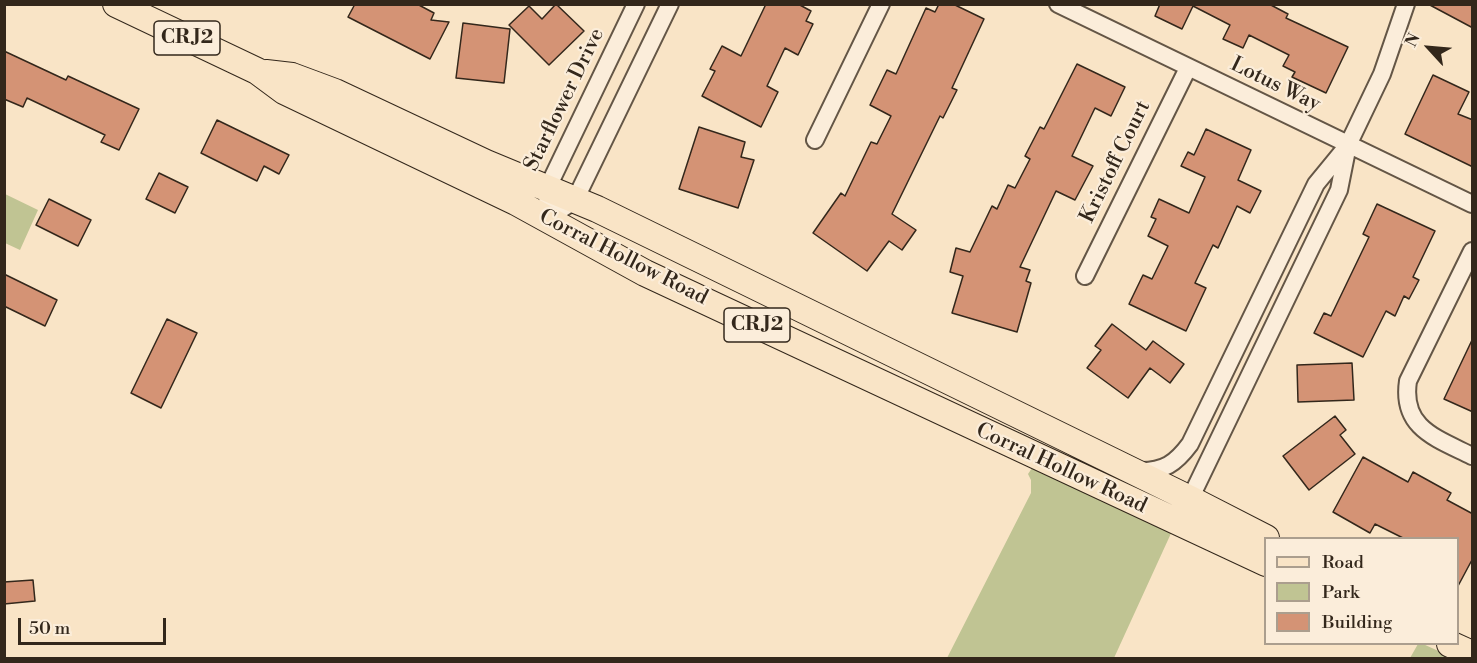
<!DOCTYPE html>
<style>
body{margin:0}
#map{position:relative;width:1477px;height:663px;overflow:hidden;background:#f9e4c6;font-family:"Libre Bodoni",serif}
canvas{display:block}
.frame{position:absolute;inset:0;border:6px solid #33271b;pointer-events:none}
.legend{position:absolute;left:1264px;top:537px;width:195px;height:108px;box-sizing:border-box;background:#fbedda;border:2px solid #ab9e8e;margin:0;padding:8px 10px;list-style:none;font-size:18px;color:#33271b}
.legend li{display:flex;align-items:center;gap:12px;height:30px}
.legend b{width:30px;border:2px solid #ab9e8e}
.north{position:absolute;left:1399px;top:18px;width:60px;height:60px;-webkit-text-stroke:4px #fbedda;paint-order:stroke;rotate:296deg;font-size:16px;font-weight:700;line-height:24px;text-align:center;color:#33271b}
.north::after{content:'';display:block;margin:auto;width:21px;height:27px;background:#33271b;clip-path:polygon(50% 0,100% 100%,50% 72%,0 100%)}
.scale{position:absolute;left:18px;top:618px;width:148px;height:27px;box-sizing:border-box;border:3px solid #33271b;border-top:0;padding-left:8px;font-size:18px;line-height:21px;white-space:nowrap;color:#33271b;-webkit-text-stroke:4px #fbedda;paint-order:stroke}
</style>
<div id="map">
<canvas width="1477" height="663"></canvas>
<div class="frame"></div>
<ul class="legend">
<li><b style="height:8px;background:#f9e4c6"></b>Road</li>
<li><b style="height:16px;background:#c0c493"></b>Park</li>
<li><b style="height:16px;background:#d49375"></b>Building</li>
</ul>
<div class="north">N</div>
<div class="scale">50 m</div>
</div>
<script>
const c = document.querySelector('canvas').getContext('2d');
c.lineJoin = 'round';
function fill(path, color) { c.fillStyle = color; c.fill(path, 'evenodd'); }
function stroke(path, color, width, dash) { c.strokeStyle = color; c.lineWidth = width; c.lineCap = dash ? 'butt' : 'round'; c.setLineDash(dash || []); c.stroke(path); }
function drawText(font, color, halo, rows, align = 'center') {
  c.font = font + ' "Libre Bodoni",serif'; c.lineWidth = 4.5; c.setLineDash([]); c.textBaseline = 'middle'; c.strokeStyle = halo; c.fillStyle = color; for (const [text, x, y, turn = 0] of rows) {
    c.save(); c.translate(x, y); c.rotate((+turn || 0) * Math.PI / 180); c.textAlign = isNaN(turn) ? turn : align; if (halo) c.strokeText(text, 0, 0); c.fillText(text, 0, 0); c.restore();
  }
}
fill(new Path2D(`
 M 5,194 L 38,210 L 20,250 L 5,243 Z
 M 1034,465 L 1173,529 L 1114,658 L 947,658 L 1031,493 L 1031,480 L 1028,474 Z
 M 1418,644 L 1423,644 L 1454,658 L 1410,658 Z`), '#c0c493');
const building = new Path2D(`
 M 355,4 L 417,4 L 434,13 L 431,20 L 449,22 L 430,59 L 348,17 Z
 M 556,4 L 584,31 L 549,65 L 509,25 L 529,6 L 542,19 Z
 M 766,4 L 798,4 L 811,11 L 806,21 L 813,24 L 798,55 L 785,48 L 767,86 L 778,92 L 761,127 L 702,96 L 715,71 L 710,69 L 722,46 L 741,56 Z
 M 939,4 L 953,4 L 984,19 L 952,88 L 957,90 L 943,118 L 940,116 L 892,214 L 916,230 L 902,250 L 889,241 L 867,271 L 813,233 L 841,193 L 845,196 L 871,142 L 877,144 L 891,116 L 870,105 L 887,70 L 896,74 L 926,8 L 935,12 Z
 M 1160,4 L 1269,4 L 1288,14 L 1286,18 L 1348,47 L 1326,93 L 1292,77 L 1295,72 L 1283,66 L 1289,55 L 1249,35 L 1243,48 L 1223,39 L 1230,25 L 1193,6 L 1182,29 L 1155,16 Z
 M 1428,4 L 1473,4 L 1473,28 Z
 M 463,23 L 510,29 L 504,83 L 456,78 Z
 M 4,51 L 66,80 L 68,76 L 139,109 L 119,150 L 101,142 L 105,135 L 27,98 L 23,107 L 4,99 Z
 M 1077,64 L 1125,87 L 1111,116 L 1095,108 L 1072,156 L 1093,166 L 1075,200 L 1056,191 L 1020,267 L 1030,270 L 1026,281 L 1031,283 L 1017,332 L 952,313 L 963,276 L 950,272 L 956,248 L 970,252 L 992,206 L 997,209 L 1008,185 L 1015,188 L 1030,159 L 1025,156 L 1040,127 L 1044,129 Z
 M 1433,75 L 1469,92 L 1458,114 L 1473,120 L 1473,167 L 1405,134 Z
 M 217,120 L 289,155 L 279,174 L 264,166 L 257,181 L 201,153 Z
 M 699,127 L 745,142 L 741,157 L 754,160 L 738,208 L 679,189 Z
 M 1206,129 L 1251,150 L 1238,180 L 1261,191 L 1250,213 L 1237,206 L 1218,248 L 1213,245 L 1195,283 L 1206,288 L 1186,331 L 1129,304 L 1143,275 L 1152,279 L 1168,246 L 1148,236 L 1156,219 L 1151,217 L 1159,199 L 1189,213 L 1205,177 L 1181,166 L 1188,152 L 1194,155 Z
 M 159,173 L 188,187 L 175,213 L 146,199 Z
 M 49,199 L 91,220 L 78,246 L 36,225 Z
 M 1377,204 L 1435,231 L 1413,277 L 1419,280 L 1409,299 L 1404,296 L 1395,316 L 1386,311 L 1363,357 L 1314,333 L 1324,313 L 1331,316 L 1369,237 L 1363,234 Z
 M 4,274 L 57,300 L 45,326 L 4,306 Z
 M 167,319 L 197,333 L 161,408 L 131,393 Z
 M 1112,324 L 1146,350 L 1153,341 L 1184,364 L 1170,383 L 1150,368 L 1128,398 L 1087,368 L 1101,350 L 1095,346 Z
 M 1473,338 L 1473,412 L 1444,399 Z
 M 1352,363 L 1354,400 L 1298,402 L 1297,365 Z
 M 1335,416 L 1346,430 L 1340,435 L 1355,454 L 1309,490 L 1283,456 Z
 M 1363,457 L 1408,482 L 1413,472 L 1451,493 L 1447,500 L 1473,514 L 1473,558 L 1458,586 L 1458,538 L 1403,538 L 1375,524 L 1370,533 L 1333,512 Z
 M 33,580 L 35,601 L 4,604 L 4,582 Z`);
fill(building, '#d49375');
stroke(building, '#33271b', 1.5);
const street = new Path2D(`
 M 1058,4 L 1472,204
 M 815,140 L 881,4
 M 548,218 L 575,200 L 670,4
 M 548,218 L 547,189 L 636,4
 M 1472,251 L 1408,381 C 1401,428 1436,438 1472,456
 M 1085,276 L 1188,68
 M 1138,471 C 1164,472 1176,463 1190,444 L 1316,184 L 1348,145 L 1382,74 L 1406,4
 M 1181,503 L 1190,499 L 1339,190 L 1348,145`);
const primary = new Path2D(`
 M 116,4 L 257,71 L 284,91 L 516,202 L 645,273 L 1266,563
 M 266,73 L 292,76 L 335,92 L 486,163 L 597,209 L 1190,499 L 1266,538
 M 1450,644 L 1472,654`);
stroke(street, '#645646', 20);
stroke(primary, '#33271b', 28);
stroke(street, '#fbedda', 16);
stroke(primary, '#f9e4c6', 26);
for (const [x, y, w] of [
 [187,38,66],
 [757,325,66]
]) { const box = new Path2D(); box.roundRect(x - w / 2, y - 17, w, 34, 4.5); c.fillStyle = '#fbedda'; c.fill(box); stroke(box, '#33271b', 1.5); }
drawText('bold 20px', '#33271b', null, [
 ["CR J2",187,38],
 ["CR J2",757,325]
]);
drawText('21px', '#33271b', '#fbedda', [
 ["Lotus Way",1275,85,26],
 ["Starflower Drive",565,100,-64],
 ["Kristoff Court",1116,162,-64],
 ["Corral Hollow Road",623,258,27],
 ["Corral Hollow Road",1061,469,25]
]);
</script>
